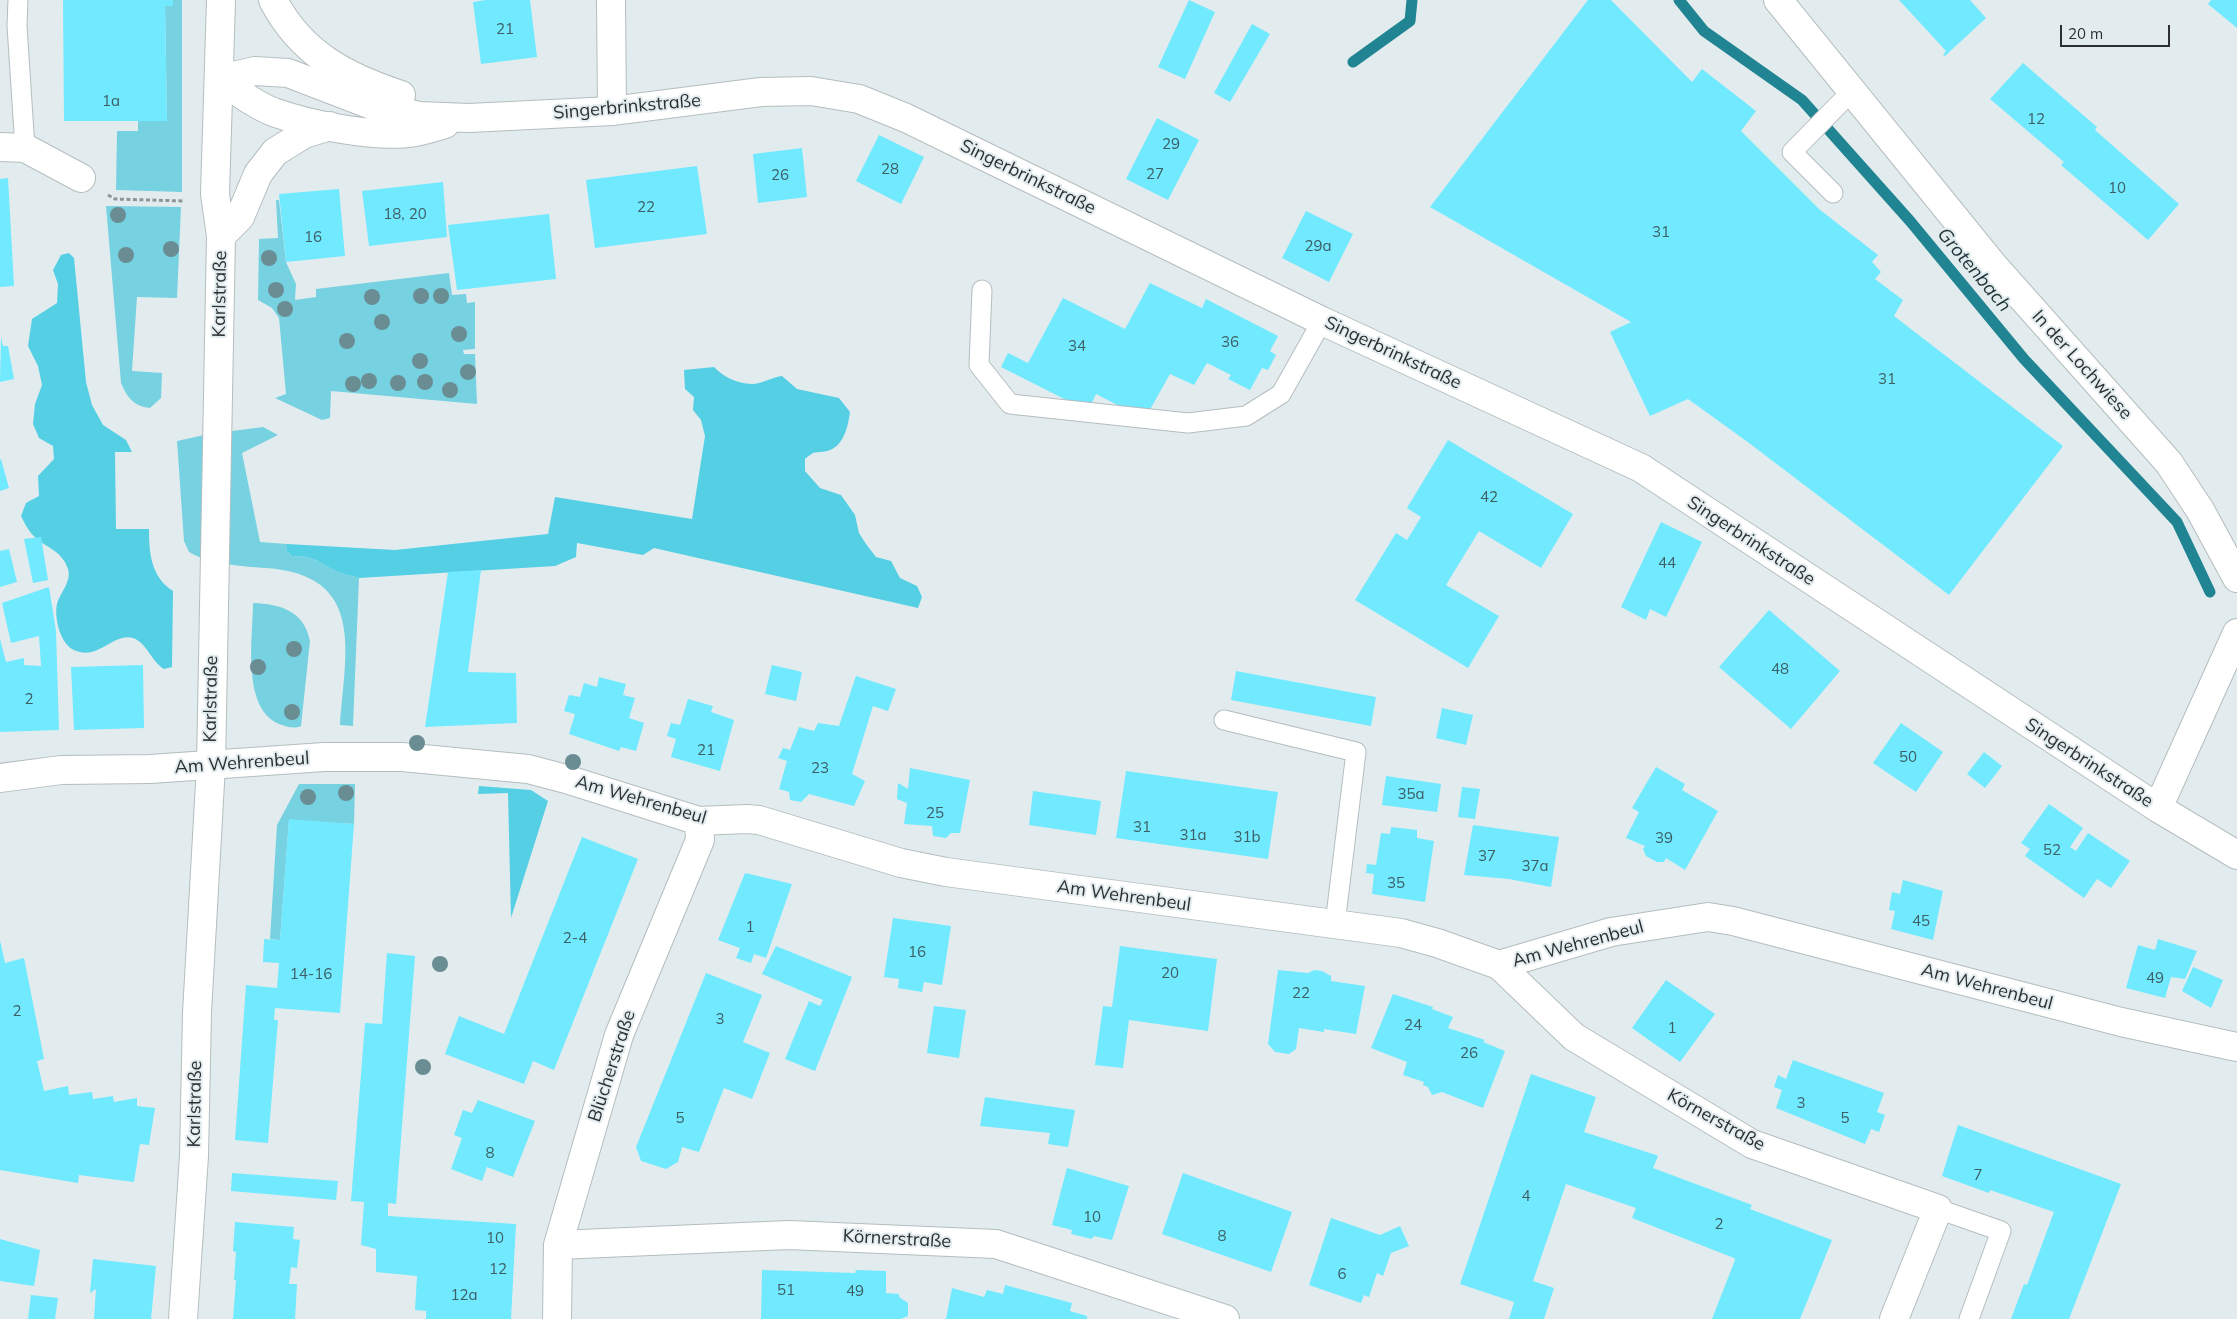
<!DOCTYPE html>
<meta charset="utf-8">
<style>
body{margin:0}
#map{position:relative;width:2237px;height:1319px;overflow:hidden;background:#e2ecee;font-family:Mulish,sans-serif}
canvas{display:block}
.scale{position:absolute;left:2060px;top:25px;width:110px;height:22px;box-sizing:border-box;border:2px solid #2b2f30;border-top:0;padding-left:6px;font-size:15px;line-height:18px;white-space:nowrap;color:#2b2f30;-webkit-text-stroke:4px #e2ecee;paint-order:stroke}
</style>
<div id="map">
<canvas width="2237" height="1319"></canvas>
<div class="scale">20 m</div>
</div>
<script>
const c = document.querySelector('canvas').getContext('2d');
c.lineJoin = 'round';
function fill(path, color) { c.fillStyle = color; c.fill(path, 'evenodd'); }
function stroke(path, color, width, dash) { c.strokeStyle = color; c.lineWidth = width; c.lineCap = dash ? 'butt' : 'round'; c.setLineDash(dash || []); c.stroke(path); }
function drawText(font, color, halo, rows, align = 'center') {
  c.font = font + ' Mulish,sans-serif'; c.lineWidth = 4; c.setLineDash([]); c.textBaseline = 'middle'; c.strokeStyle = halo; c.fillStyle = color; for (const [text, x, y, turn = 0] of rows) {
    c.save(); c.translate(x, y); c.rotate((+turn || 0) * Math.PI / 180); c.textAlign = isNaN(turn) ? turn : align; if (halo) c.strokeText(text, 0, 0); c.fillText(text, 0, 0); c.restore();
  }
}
fill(new Path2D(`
 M 173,0 L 182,0 L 182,192 L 116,190 L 117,131 L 138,131 L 138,121 L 167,121 L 165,6 L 173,6 Z
 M 276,200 L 279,200 L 286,262 L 296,284 L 295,300 L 316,297 L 316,289 L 449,273 L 452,295 L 466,294 L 467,303 L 475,302 L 475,349 L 463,350 L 464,354 L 475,354 L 477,404 L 331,391 L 330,418 L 322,420 L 275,398 L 286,394 L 279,318 L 272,308 L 258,300 L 259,239 L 278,238 Z
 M 106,206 L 181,207 L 177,298 L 137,297 L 132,371 L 162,373 L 161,398 L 150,408 C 133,406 127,397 121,383 Z
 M 263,427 L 278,435 L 242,453 L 260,542 L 287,544 L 287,551 L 292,556 C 316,557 313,559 332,569 C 340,574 350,575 359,578 L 353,726 L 340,725 C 345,653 367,575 266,568 C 241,566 211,565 189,552 L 184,541 L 177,441 L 209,434 Z
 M 253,603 C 281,604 304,611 310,641 L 301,726 C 294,729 287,727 279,724 C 241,708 253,636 253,603 Z
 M 299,784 L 355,784 L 354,824 L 289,820 L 280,940 L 270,939 L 277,825 Z`), '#76d1e1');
fill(new Path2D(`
 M 69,253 L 74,258 L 86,382 L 92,405 L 103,425 L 126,440 L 132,452 L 115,452 L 116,529 L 149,529 C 149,553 151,577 173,591 L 172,667 L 164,669 C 151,661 147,643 133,638 C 112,632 98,663 72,649 C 60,642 54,617 57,604 C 60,593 72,581 68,569 C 62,549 42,547 31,533 C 27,528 24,522 21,516 L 26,503 L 39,496 L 38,476 L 54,459 L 53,446 L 39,438 L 33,424 L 35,404 L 42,385 L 38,366 L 28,346 L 32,319 L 57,303 L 58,284 L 53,270 L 61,255 Z
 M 714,367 C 724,378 744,387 759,383 C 767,381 773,377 782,376 L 797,389 L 839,398 L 850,412 C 848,426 844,447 827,451 C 814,454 817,449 805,459 L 805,471 L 820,488 L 841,495 L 855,515 L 859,533 L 866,544 L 876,557 L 891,561 L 900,578 L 917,586 L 922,597 L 918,608 L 654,548 L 643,555 L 577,543 L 576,557 L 555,566 L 359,578 C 350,575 340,574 332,569 C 313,559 316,557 292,556 L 287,551 L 287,544 L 395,550 L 548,534 L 555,497 L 692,519 L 705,436 L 701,420 L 693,410 L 694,397 L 685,389 L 684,370 Z
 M 479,786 L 531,790 L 548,801 L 511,918 L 508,793 L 478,794 Z`), '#55cfe4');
stroke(new Path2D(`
 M 1679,0 L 1704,31 L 1802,100 L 1910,221 L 2024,359 L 2177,522 L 2210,592
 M 1353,62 L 1410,21 L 1412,0`), '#208492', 11);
fill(new Path2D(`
 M 63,0 L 173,0 L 173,6 L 165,6 L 167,121 L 64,121 Z
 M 486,0 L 530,0 L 537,57 L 481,64 L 473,2 Z
 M 1189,0 L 1215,12 L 1185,79 L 1158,67 Z
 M 1588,0 L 1611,0 L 1692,82 L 1702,69 L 1756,111 L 1741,131 L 1819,209 L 1878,255 L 1872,262 L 1881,272 L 1875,279 L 1903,300 L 1894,316 L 2063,446 L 1949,595 L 1749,443 L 1688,399 L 1650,416 L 1610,332 L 1631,322 L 1430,207 Z
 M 1899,0 L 1970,0 L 1986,18 L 1945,56 L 1943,55 L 1946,51 Z
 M 2211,0 L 2237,0 L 2237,28 L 2208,4 Z
 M 1252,24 L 1270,34 L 1230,102 L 1214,93 Z
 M 2023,63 L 2097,127 L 2095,130 L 2179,204 L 2148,240 L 2061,165 L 2064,162 L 1990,99 Z
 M 1157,118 L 1199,140 L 1168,200 L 1126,179 Z
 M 879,135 L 924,157 L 901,204 L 856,181 Z
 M 802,148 L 807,197 L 758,203 L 753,154 Z
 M 697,166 L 707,234 L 595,248 L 586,180 Z
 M 8,178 L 14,286 L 0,287 L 0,179 Z
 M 443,182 L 447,237 L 369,246 L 362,191 Z
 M 339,189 L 345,256 L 286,262 L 279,194 Z
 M 1306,211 L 1353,234 L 1329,282 L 1282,258 Z
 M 549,214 L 556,279 L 457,290 L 448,225 Z
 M 1150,283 L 1202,308 L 1206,299 L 1278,336 L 1270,351 L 1276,355 L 1268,370 L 1262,368 L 1250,390 L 1228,379 L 1231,375 L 1207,363 L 1194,385 L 1170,374 L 1147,415 L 1139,416 L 1096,394 L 1088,411 L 1001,367 L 1008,353 L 1028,363 L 1063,298 L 1125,329 Z
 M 1,337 L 3,346 L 8,346 L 14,379 L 0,382 Z
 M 1448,440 L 1573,514 L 1541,568 L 1479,531 L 1446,585 L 1499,616 L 1468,668 L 1355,600 L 1396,533 L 1407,540 L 1421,517 L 1407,508 Z
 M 1,459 L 9,488 L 0,491 L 0,460 Z
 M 1661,522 L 1702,542 L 1666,617 L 1650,609 L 1646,620 L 1621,607 Z
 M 41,537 L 48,580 L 33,583 L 24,539 Z
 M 9,549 L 17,582 L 0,587 L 0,551 Z
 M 481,570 L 468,672 L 516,673 L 517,723 L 425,727 L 448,572 Z
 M 49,587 L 56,631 L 59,730 L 0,732 L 0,639 L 6,662 L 24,658 L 24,665 L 41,666 L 39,636 L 11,643 L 2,603 Z
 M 1769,610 L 1840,671 L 1791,729 L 1719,667 Z
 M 143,665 L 144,728 L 74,730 L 71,667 Z
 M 772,665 L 802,672 L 796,701 L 765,694 Z
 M 1236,671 L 1376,697 L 1371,726 L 1231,700 Z
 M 856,676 L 896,689 L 888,711 L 873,706 L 852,774 L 865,781 L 854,806 L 809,794 L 801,802 L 790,800 L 789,792 L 779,789 L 787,761 L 778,758 L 783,748 L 790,750 L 799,727 L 814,731 L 818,723 L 839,726 Z
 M 599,677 L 626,684 L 623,695 L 635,698 L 629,718 L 644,723 L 636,751 L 621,747 L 619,751 L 569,734 L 575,714 L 564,711 L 569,695 L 580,697 L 584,683 L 597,687 Z
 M 688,699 L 713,706 L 711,712 L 734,720 L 720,771 L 671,757 L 676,739 L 667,736 L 671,723 L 680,725 Z
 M 1442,708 L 1473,715 L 1466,745 L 1436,738 Z
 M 1901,723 L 1943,752 L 1916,792 L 1873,763 Z
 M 1984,752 L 2002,766 L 1985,788 L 1967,774 Z
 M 1656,767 L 1685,784 L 1682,790 L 1718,811 L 1685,870 L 1666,858 L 1664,862 L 1657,862 L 1646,856 L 1643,849 L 1645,846 L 1626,838 L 1639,812 L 1632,808 Z
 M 910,768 L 970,780 L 960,833 L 951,833 L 946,838 L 933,836 L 932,826 L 904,824 L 907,803 L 897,799 L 898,783 L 908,789 Z
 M 1126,771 L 1278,792 L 1268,859 L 1116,838 Z
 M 1386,776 L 1441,784 L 1437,812 L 1382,805 Z
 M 1462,787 L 1480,789 L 1475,819 L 1458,817 Z
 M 1033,791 L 1101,801 L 1096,835 L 1029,825 Z
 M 2049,804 L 2083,828 L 2070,847 L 2076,851 L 2088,833 L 2130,861 L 2111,888 L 2097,879 L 2084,898 L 2025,856 L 2030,849 L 2021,843 Z
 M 289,819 L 354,824 L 340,1013 L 275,1008 L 274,1020 L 278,1020 L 268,1143 L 235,1140 L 246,985 L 277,988 L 279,963 L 263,962 L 264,939 L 280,940 Z
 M 1473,825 L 1559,837 L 1551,887 L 1509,879 L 1464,875 Z
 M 1391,827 L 1417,830 L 1417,838 L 1434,841 L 1425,902 L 1372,894 L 1374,874 L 1366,873 L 1367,864 L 1376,865 L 1381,833 L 1390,834 Z
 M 582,837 L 638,859 L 554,1070 L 533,1061 L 524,1084 L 445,1054 L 459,1016 L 504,1034 Z
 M 745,873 L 792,884 L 766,958 L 754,954 L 751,963 L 736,958 L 740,948 L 718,940 Z
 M 1903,880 L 1943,891 L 1933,940 L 1891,929 L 1895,911 L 1889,910 L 1892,892 L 1900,894 Z
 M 893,918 L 951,926 L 942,985 L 924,982 L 922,992 L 898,988 L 899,979 L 884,977 Z
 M 2158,939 L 2197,951 L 2185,979 L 2171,977 L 2165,998 L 2126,988 L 2138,945 L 2155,950 Z
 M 0,940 L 5,963 L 24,958 L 44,1059 L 37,1061 L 44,1091 L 68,1086 L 69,1095 L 92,1092 L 93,1099 L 113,1096 L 114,1102 L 137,1098 L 137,1106 L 155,1108 L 149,1145 L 140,1144 L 134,1182 L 79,1175 L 78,1183 L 0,1170 Z
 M 776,946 L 852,977 L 815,1071 L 785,1059 L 809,1001 L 820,1006 L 823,1000 L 762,974 Z
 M 1120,946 L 1217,959 L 1208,1031 L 1129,1020 L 1123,1068 L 1095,1065 L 1103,1006 L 1112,1007 Z
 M 387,953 L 415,956 L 396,1204 L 388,1203 L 388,1216 L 516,1224 L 511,1319 L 426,1319 L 426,1311 L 415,1310 L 417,1276 L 376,1272 L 376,1249 L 361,1245 L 364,1202 L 351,1201 L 365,1023 L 382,1024 Z
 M 2193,967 L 2223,980 L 2211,1008 L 2182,991 Z
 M 1278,970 L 1308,973 L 1314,970 L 1322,971 L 1331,976 L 1331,981 L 1365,986 L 1356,1034 L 1324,1029 L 1324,1032 L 1299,1028 L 1296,1049 L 1289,1054 L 1275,1052 L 1268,1044 Z
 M 706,973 L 762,995 L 743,1042 L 770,1053 L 752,1099 L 724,1088 L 699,1152 L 682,1147 L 678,1162 L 666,1169 L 641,1161 L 636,1147 Z
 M 1666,980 L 1715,1014 L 1680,1062 L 1632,1028 Z
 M 1393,994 L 1433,1007 L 1432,1009 L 1453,1017 L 1448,1028 L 1485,1040 L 1483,1042 L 1505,1051 L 1483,1108 L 1442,1092 L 1432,1095 L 1428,1087 L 1423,1085 L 1424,1082 L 1403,1075 L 1407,1062 L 1371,1048 Z
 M 934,1006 L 966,1010 L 959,1058 L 927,1053 Z
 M 1793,1060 L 1884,1093 L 1877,1112 L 1885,1115 L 1879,1132 L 1871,1129 L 1865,1144 L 1776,1108 L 1782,1090 L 1774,1087 L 1778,1075 L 1786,1079 Z
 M 1531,1074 L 1596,1097 L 1584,1132 L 1656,1155 L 1658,1156 L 1653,1168 L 1752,1205 L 1750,1209 L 1832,1240 L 1800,1319 L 1712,1319 L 1735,1260 L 1734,1258 L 1632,1218 L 1636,1208 L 1566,1184 L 1533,1281 L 1554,1288 L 1544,1319 L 1509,1319 L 1514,1302 L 1460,1284 Z
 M 985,1097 L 1075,1110 L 1068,1147 L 1048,1144 L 1050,1133 L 980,1126 Z
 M 478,1100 L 535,1121 L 513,1177 L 487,1167 L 482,1181 L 451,1169 L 462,1138 L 454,1135 L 463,1110 L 472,1113 Z
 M 1958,1125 L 2121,1184 L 2069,1319 L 2011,1319 L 2024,1284 L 2027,1285 L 2054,1212 L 1990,1190 L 1989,1193 L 1942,1176 Z
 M 1067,1168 L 1129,1186 L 1112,1240 L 1094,1236 L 1092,1239 L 1071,1234 L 1072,1230 L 1052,1225 Z
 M 232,1173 L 338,1181 L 336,1200 L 231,1191 Z
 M 1183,1173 L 1292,1212 L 1271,1272 L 1162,1234 Z
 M 1331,1218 L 1380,1235 L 1400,1226 L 1409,1246 L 1391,1253 L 1383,1276 L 1377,1273 L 1369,1297 L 1364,1295 L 1361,1303 L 1309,1285 Z
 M 235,1222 L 294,1227 L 293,1239 L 300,1240 L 297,1268 L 291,1267 L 289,1284 L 297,1284 L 295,1319 L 233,1319 L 236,1280 L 234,1280 L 236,1252 L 233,1251 Z
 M 0,1239 L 40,1250 L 34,1286 L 0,1281 Z
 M 93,1259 L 156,1266 L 151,1319 L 94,1319 L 96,1289 L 90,1293 Z
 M 762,1270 L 855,1273 L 856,1270 L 886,1271 L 886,1293 L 899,1294 L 899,1297 L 908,1303 L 908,1316 L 900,1319 L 761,1319 Z
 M 1005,1285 L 1072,1303 L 1070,1311 L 1087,1316 L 1087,1319 L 946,1319 L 952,1288 L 984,1297 L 987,1290 L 1003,1294 Z
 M 31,1295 L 58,1298 L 55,1319 L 28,1319 Z`), '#71e9fe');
const lane = new Path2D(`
 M 18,0 L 17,26 L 25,148
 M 1833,193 L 1792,152 L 1852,91
 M 982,290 L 979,365 L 1010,404 L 1188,423 L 1246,416 L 1281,394 L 1322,321
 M 1224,720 L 1356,752 L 1335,924
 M 1938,1209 L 2001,1231 L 1969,1319`);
const street = new Path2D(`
 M 273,0 C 301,54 346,77 401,95
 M 611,0 L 612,111
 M 1778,0 L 1993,265 L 2169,463 L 2200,510 L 2237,578
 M 220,79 L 255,71 L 288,73 L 374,106 L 419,116 L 469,118 L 612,111 L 761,92 L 811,91 L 859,99 L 906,118 L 1322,321 L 1641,468 L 2158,808 L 2237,855
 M 220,79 C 237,91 256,106 276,113 C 310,125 372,137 408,133 C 421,132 434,127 445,124
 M 0,147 L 25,148 L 81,178
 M 221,236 L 240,217 L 258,174 L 275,152 L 304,134 L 330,126
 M 0,778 L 61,770 L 150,769 L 324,757 L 402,757 L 528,769 L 566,779 L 699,821 L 747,819 L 759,820 L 901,863 L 946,872 L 1401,933 L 1437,943 L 1499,965 L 1611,932 L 1708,917 L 1733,921 L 2121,1022 L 2237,1047
 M 2158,808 L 2237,633
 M 1499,965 L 1574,1037 L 1752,1144 L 1938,1209 L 1894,1319
 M 558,1245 L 789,1235 L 996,1244 L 1225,1319
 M 557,1319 L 558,1245 L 619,1035 L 700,840 L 699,821`);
const secondary = new Path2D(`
 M 183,1319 L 194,1156 L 197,1013 L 211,765 L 221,236 L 215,194 L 221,0`);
stroke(lane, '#b4bdbf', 21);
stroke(street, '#b4bdbf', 30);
stroke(secondary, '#b4bdbf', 30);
stroke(new Path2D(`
 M 108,195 L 115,199 L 183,201`), '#8e9597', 3, [4, 2.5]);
stroke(lane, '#fff', 19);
stroke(street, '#fff', 28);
stroke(secondary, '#fff', 28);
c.fillStyle = '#698d93';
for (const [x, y] of [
 [118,215],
 [171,249],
 [126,255],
 [269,258],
 [276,290],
 [421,296],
 [441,296],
 [372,297],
 [285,309],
 [382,322],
 [459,334],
 [347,341],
 [420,361],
 [468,372],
 [369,381],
 [425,382],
 [398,383],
 [353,384],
 [450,390],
 [294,649],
 [258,667],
 [292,712],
 [417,743],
 [573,762],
 [346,793],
 [308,797],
 [440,964],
 [423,1067]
]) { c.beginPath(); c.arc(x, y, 8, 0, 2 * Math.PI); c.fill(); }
drawText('15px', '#3c5e64', null, [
 ["21",505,29],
 ["1a",111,101],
 ["12",2036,119],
 ["29",1171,144],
 ["28",890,169],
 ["27",1155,174],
 ["26",780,175],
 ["10",2117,188],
 ["22",646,207],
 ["18, 20",405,214],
 ["31",1661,232],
 ["16",313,237],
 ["29a",1318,246],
 ["36",1230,342],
 ["34",1077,346],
 ["31",1887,379],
 ["42",1489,497],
 ["44",1667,563],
 ["48",1780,669],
 ["2",29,699],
 ["21",706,750],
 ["50",1908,757],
 ["23",820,768],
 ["35a",1411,794],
 ["25",935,813],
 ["31",1142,827],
 ["31a",1193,835],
 ["31b",1247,837],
 ["39",1664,838],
 ["52",2052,850],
 ["37",1487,856],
 ["37a",1535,866],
 ["35",1396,883],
 ["45",1921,921],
 ["1",750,927],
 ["2-4",575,938],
 ["16",917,952],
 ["20",1170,973],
 ["14-16",311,974],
 ["49",2155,978],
 ["22",1301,993],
 ["2",17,1011],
 ["3",720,1019],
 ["24",1413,1025],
 ["1",1672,1028],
 ["26",1469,1053],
 ["3",1801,1103],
 ["5",680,1118],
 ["5",1845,1118],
 ["8",490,1153],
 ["7",1978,1175],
 ["4",1526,1196],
 ["10",1092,1217],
 ["2",1719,1224],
 ["8",1222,1236],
 ["10",495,1238],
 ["12",498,1269],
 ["6",1342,1274],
 ["51",786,1290],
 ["49",855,1291],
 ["12a",464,1295]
]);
drawText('18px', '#2b2f30', '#e2ecee', [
 ["Singerbrinkstraße",627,107,-5],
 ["Singerbrinkstraße",1028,177,26],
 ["Karlstraße",220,294,-89],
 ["Singerbrinkstraße",1393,353,25],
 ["In der Lochwiese",2082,365,48],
 ["Singerbrinkstraße",1751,541,33],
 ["Karlstraße",211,699,-89],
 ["Am Wehrenbeul",242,763,-4],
 ["Singerbrinkstraße",2089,763,33],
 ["Am Wehrenbeul",641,800,16],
 ["Am Wehrenbeul",1124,896,8],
 ["Am Wehrenbeul",1578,944,-15],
 ["Am Wehrenbeul",1987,987,15],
 ["Blücherstraße",612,1066,-72],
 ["Karlstraße",195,1104,-89],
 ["Körnerstraße",1716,1120,29],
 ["Körnerstraße",897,1239,3]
]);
drawText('italic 19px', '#1e3337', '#e2ecee', [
 ["Grotenbach",1974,270,50]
]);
</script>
